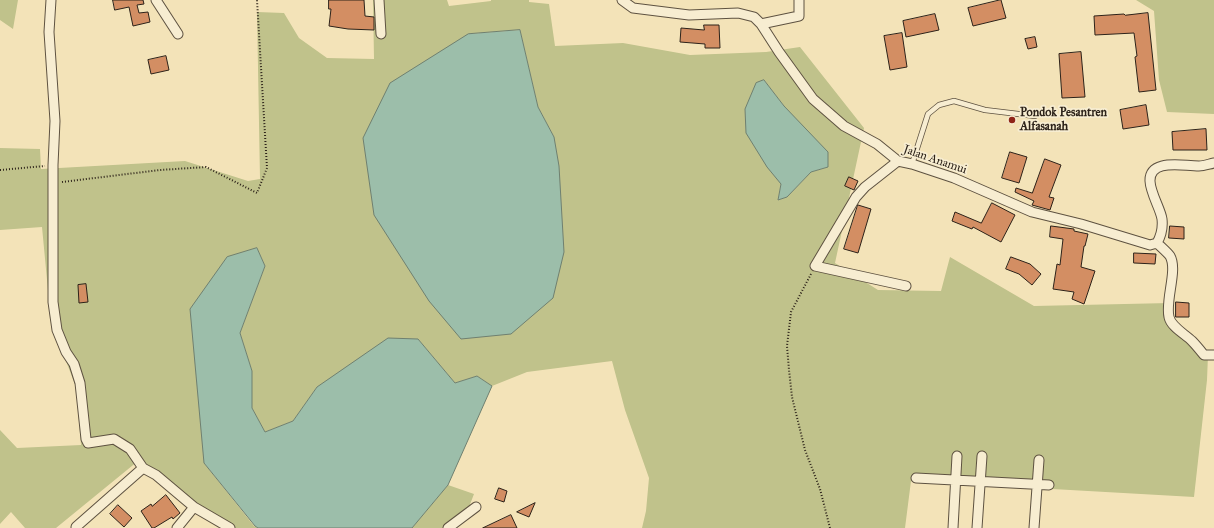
<!DOCTYPE html>
<style>
body{margin:0}
canvas{display:block;background:#f3e3b8}
</style>
<canvas width="1214" height="528"></canvas>
<script>
const c = document.querySelector('canvas').getContext('2d');
c.lineJoin = 'round';
function fill(path, color) { c.fillStyle = color; c.fill(path, 'evenodd'); }
function stroke(path, color, width, dash) { c.strokeStyle = color; c.lineWidth = width; c.lineCap = dash ? 'butt' : 'round'; c.setLineDash(dash || []); c.stroke(path); }
function drawText(font, color, halo, rows, align = 'center') {
  c.font = font + ' "IM FELL Great Primer",serif'; c.lineWidth = 3.5; c.setLineDash([]); c.textBaseline = 'middle'; c.strokeStyle = halo; c.fillStyle = color; for (const [text, x, y, turn = 0] of rows) {
    c.save(); c.translate(x, y); c.rotate((+turn || 0) * Math.PI / 180); c.textAlign = isNaN(turn) ? turn : align; if (halo) c.strokeText(text, 0, 0); c.fillText(text, 0, 0); c.restore();
  }
}
fill(new Path2D(`
 M 0,0 L 18,0 L 13,29 L 0,20 Z
 M 373,0 L 447,0 L 449,6 L 491,1 L 491,0 L 529,0 L 529,2 L 549,4 L 555,46 L 623,43 L 690,55 L 766,52 L 800,47 L 864,128 L 835,263 L 878,290 L 941,291 L 950,257 L 1034,306 L 1170,303 L 1169,326 L 1208,355 L 1207,380 L 1194,497 L 911,481 L 905,528 L 642,528 L 646,511 L 649,478 L 625,410 L 612,361 L 527,372 L 492,386 L 477,376 L 455,383 L 418,339 L 317,387 L 293,421 L 265,432 L 252,408 L 252,371 L 240,333 L 265,266 L 257,248 L 204,463 L 254,526 L 258,528 L 229,528 L 138,461 L 56,528 L 25,528 L 11,512 L 0,524 L 0,430 L 17,448 L 81,445 L 76,387 L 51,322 L 42,227 L 0,230 L 0,148 L 40,149 L 41,169 L 185,161 L 248,181 L 260,179 L 257,12 L 284,13 L 299,38 L 327,58 L 374,59 ZM 520,30 L 538,107 L 554,137 L 469,34 ZM 764,80 L 784,106 L 828,167 L 811,172 L 787,197 L 778,200 L 781,184 Z
 M 1136,0 L 1214,0 L 1214,114 L 1167,112 L 1159,80 L 1154,11 Z
 M 448,485 L 474,494 L 464,520 L 454,528 L 412,528 Z`), '#c0c28b');
const water = new Path2D(`
 M 520,30 L 538,107 L 554,137 L 559,166 L 564,252 L 553,298 L 511,334 L 461,339 L 429,301 L 374,215 L 363,138 L 390,83 L 468,34 Z
 M 764,80 L 784,106 L 828,152 L 828,167 L 811,172 L 787,197 L 778,200 L 781,184 L 767,167 L 746,133 L 745,109 L 756,83 Z
 M 257,248 L 265,266 L 240,333 L 252,371 L 252,408 L 265,432 L 293,421 L 317,387 L 388,338 L 418,339 L 455,383 L 477,376 L 492,386 L 448,485 L 412,528 L 258,528 L 255,526 L 204,463 L 190,309 L 227,257 Z`);
fill(water, '#9cbeaa');
stroke(water, '#6f8070', 1);
const building = new Path2D(`
 M 113,0 L 143,0 L 144,4 L 137,5 L 139,13 L 148,12 L 150,22 L 133,26 L 129,7 L 115,10 Z
 M 329,0 L 364,0 L 365,16 L 374,17 L 374,30 L 348,29 L 329,26 L 331,9 L 329,9 Z
 M 1001,0 L 1006,18 L 973,26 L 968,8 Z
 M 1148,13 L 1156,90 L 1139,92 L 1135,57 L 1137,56 L 1134,33 L 1095,35 L 1094,16 L 1124,14 L 1125,15 Z
 M 935,14 L 939,30 L 906,37 L 903,21 Z
 M 704,25 L 719,25 L 720,48 L 705,48 L 705,44 L 680,42 L 681,28 L 704,30 Z
 M 902,33 L 907,67 L 890,70 L 884,36 Z
 M 1035,37 L 1037,47 L 1028,49 L 1025,39 Z
 M 1081,52 L 1085,97 L 1062,98 L 1059,54 Z
 M 166,56 L 169,70 L 151,74 L 148,60 Z
 M 1146,105 L 1149,125 L 1123,129 L 1120,110 Z
 M 1206,129 L 1207,150 L 1173,150 L 1172,132 Z
 M 1010,152 L 1027,157 L 1019,183 L 1002,178 Z
 M 1045,159 L 1061,165 L 1049,197 L 1054,198 L 1050,210 L 1032,205 L 1034,201 L 1015,192 L 1016,188 L 1032,193 Z
 M 849,177 L 858,181 L 854,190 L 845,186 Z
 M 992,203 L 1015,215 L 1001,242 L 973,227 L 972,229 L 952,221 L 955,212 L 981,223 Z
 M 858,205 L 871,209 L 858,253 L 844,249 Z
 M 1051,226 L 1074,229 L 1074,231 L 1088,234 L 1085,246 L 1084,246 L 1081,267 L 1095,271 L 1084,304 L 1072,299 L 1074,292 L 1053,289 L 1057,264 L 1060,265 L 1063,239 L 1050,237 Z
 M 1170,226 L 1184,227 L 1184,239 L 1169,238 Z
 M 1134,253 L 1156,254 L 1155,264 L 1134,263 Z
 M 1011,257 L 1030,264 L 1041,274 L 1032,285 L 1019,274 L 1006,269 Z
 M 86,284 L 88,302 L 79,303 L 78,285 Z
 M 1176,302 L 1189,303 L 1189,317 L 1176,317 Z
 M 499,488 L 507,491 L 504,502 L 495,499 Z
 M 166,495 L 180,513 L 173,519 L 172,517 L 154,528 L 152,528 L 141,511 L 151,504 L 152,506 Z
 M 535,503 L 529,517 L 517,512 Z
 M 118,505 L 132,518 L 124,527 L 110,514 Z
 M 511,515 L 517,528 L 483,528 Z`);
fill(building, '#d38e63');
stroke(building, '#2c2219', 1);
const lane = new Path2D(`
 M 912,164 L 928,114 L 939,105 L 954,101 L 985,110 L 1035,116`);
const street = new Path2D(`
 M 51,0 L 49,32 L 55,121 L 53,165 L 53,302 L 57,330 L 66,352 L 74,364 L 80,383 L 86,439 L 88,443 L 114,439 L 130,449 L 143,468 L 156,475 L 194,507 L 230,528
 M 156,0 L 178,34
 M 379,0 L 381,34
 M 622,0 L 633,8 L 689,15 L 738,13 L 754,17 L 761,24 L 779,52 L 813,99 L 844,126 L 877,144 L 898,161 L 912,164 L 954,178 L 1032,212 L 1081,224 L 1150,245 L 1157,243 C 1161,236 1163,228 1162,219 C 1160,204 1136,173 1162,166 C 1174,163 1187,166 1199,166 C 1204,166 1209,164 1214,163
 M 761,24 L 799,16 L 799,0
 M 898,161 L 865,187 L 856,197 L 815,266 L 906,286
 M 1157,243 C 1161,247 1167,252 1170,256 C 1178,270 1165,300 1169,317 C 1171,327 1185,334 1192,341 C 1196,345 1200,350 1204,355 L 1214,355
 M 916,478 L 1049,485
 M 76,527 L 143,468
 M 177,528 L 194,507
 M 448,528 L 476,507
 M 953,528 L 957,456
 M 977,528 L 982,456
 M 1034,528 L 1039,460`);
stroke(lane, '#5e5241', 6);
stroke(street, '#5e5241', 11);
stroke(new Path2D(`
 M 0,170 L 45,166
 M 62,182 L 160,170 L 206,167 L 257,193 L 267,168 L 257,0
 M 811,274 L 791,312 L 787,346 L 789,370 L 792,397 L 805,450 L 820,489 L 830,528`), '#2c2219', 2, [1, 2]);
stroke(lane, '#f7edd1', 4.5);
stroke(street, '#f7edd1', 9);
for (const [x, y, r, color] of [
 [1012,120,4,"#8f2418"]
]) { const dot = new Path2D(); dot.arc(x, y, r, 0, 2 * Math.PI); c.fillStyle = color; c.fill(dot); stroke(dot, '#f7edd1', 1.5); }
drawText('bold 12px', '#2c2219', '#f7edd1', [
 ["Pondok Pesantren",1020,113],
 ["Alfasanah",1020,127]
], 'left');
drawText('12px', '#2c2219', '#f7edd1', [
 ["Jalan Anamui",935,160,19]
]);
</script>
